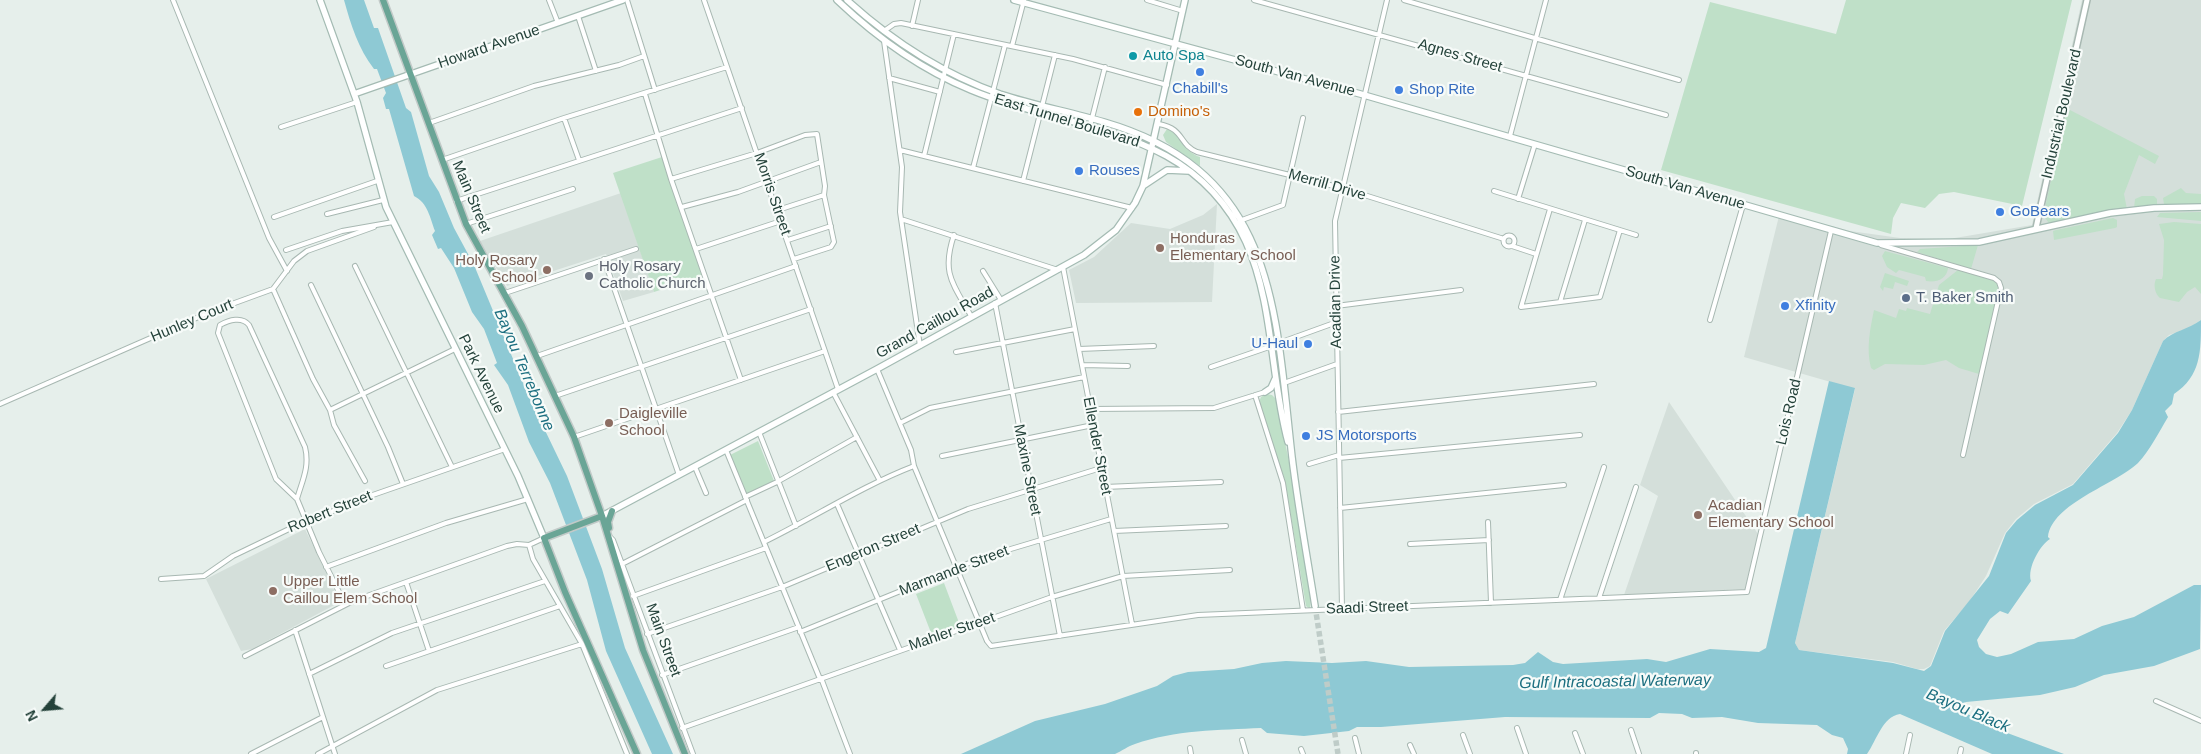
<!DOCTYPE html>
<style>
body{margin:0}
#map{position:relative;width:2201px;height:754px;overflow:hidden;background:#e6efeb;font-family:Helvetica,sans-serif}
canvas{display:block}
.north{position:absolute;left:20px;top:684px;width:50px;height:50px;-webkit-text-stroke:4px #f7fbf9;paint-order:stroke;rotate:243deg;font-size:14px;font-weight:700;line-height:20px;text-align:center;color:#24423a}
.north::after{content:'';display:block;margin:auto;width:18px;height:22px;background:#24423a;clip-path:polygon(50% 0,100% 100%,50% 72%,0 100%)}
</style>
<div id="map">
<canvas width="2201" height="754"></canvas>
<div class="north">N</div>
</div>
<script>
const c = document.querySelector('canvas').getContext('2d');
c.lineJoin = 'round';
function fill(path, color) { c.fillStyle = color; c.fill(path, 'evenodd'); }
function stroke(path, color, width, dash) { c.strokeStyle = color; c.lineWidth = width; c.lineCap = dash ? 'butt' : 'round'; c.setLineDash(dash || []); c.stroke(path); }
function drawText(font, color, halo, rows, align = 'center') {
  c.font = font + ' Helvetica,sans-serif'; c.lineWidth = 4.5; c.setLineDash([]); c.textBaseline = 'middle'; c.strokeStyle = halo; c.fillStyle = color; for (const [text, x, y, turn = 0] of rows) {
    c.save(); c.translate(x, y); c.rotate((+turn || 0) * Math.PI / 180); c.textAlign = isNaN(turn) ? turn : align; if (halo) c.strokeText(text, 0, 0); c.fillText(text, 0, 0); c.restore();
  }
}
fill(new Path2D(`
 M 2082,0 L 2201,0 L 2201,320 L 2189,328 L 2169,335 L 2163,341 L 2132,410 L 2117,433 L 2073,484 L 2034,504 L 2016,519 L 2005,533 L 1986,576 L 1969,602 L 1944,631 L 1930,666 L 1924,669 L 1917,669 L 1893,662 L 1799,650 L 1795,643 L 1855,389 L 1744,357 L 1780,212 L 1850,231 L 1900,238 L 1949,239 L 2032,225 Z
 M 621,193 L 654,292 L 623,301 L 606,254 L 507,286 L 480,241 Z
 M 1217,204 L 1212,302 L 1076,303 L 1069,270 L 1094,257 L 1131,223 L 1170,229 L 1203,215 Z
 M 1669,402 L 1758,534 L 1745,589 L 1624,595 L 1658,496 L 1640,485 Z
 M 305,529 L 340,602 L 252,649 L 241,651 L 206,579 Z`), '#d4dfda');
fill(new Path2D(`
 M 1846,0 L 2072,0 L 2022,206 L 1954,192 L 1939,194 L 1925,208 L 1901,203 L 1893,218 L 1891,234 L 1661,170 L 1710,2 L 1836,34 Z
 M 2070,110 L 2159,156 L 2155,164 L 2139,155 L 2124,194 L 2127,209 L 2049,223 L 2045,218 L 2046,203 L 2065,116 Z
 M 1167,129 C 1182,134 1184,152 1200,157 L 1200,166 L 1166,142 L 1163,135 Z
 M 662,157 L 703,276 L 654,292 L 613,173 Z
 M 2181,188 L 2186,193 L 2201,194 L 2201,205 L 2164,204 L 2163,198 Z
 M 2142,196 L 2154,196 L 2157,199 L 2157,206 L 2134,208 L 2135,199 Z
 M 2201,212 L 2201,221 L 2157,217 L 2160,213 Z
 M 2113,218 L 2117,220 L 2117,227 L 2115,228 L 2054,240 L 2053,231 L 2056,230 Z
 M 2174,222 L 2201,224 L 2201,294 L 2195,287 L 2187,292 L 2179,302 L 2160,298 C 2155,294 2153,285 2156,279 L 2162,279 L 2163,275 L 2164,240 L 2159,224 Z
 M 1978,245 L 1971,269 L 1917,252 L 1920,249 Z
 M 1885,251 L 1948,268 C 1947,279 1936,283 1926,281 L 1925,277 L 1899,270 L 1896,273 L 1887,267 L 1882,256 Z
 M 1958,270 L 1994,280 L 1999,287 L 1979,374 L 1959,368 L 1946,360 L 1924,365 L 1885,364 L 1874,370 L 1871,368 C 1866,349 1870,329 1874,310 L 1896,318 L 1899,309 L 1906,311 L 1907,308 L 1930,314 L 1939,285 Z
 M 1885,273 L 1909,281 L 1907,286 L 1895,282 L 1893,289 L 1884,287 L 1883,291 L 1880,287 Z
 M 1266,394 L 1272,395 L 1276,399 L 1292,476 L 1311,597 L 1310,609 L 1306,606 L 1285,481 L 1259,402 L 1261,397 Z
 M 758,441 L 774,481 L 746,495 L 730,455 Z
 M 944,583 L 961,628 L 933,638 L 916,594 Z`), '#bfe0c8');
fill(new Path2D(`
 M 344,0 L 364,0 L 374,28 L 378,28 L 406,108 L 411,112 L 429,176 L 439,192 L 454,228 L 474,265 L 528,395 L 567,476 L 602,569 L 625,648 L 673,754 L 652,754 L 606,651 L 587,580 L 550,483 L 529,442 L 508,385 L 494,365 L 497,363 L 484,329 L 472,312 L 454,268 L 441,248 L 438,249 L 432,235 L 435,231 C 430,218 428,203 414,196 L 389,109 L 386,109 L 383,98 L 386,93 L 377,69 L 374,69 C 358,48 351,25 344,0 Z
 M 2201,320 C 2201,352 2201,376 2174,394 L 2172,404 L 2165,411 L 2168,417 C 2159,432 2150,450 2138,463 C 2115,485 2052,503 2048,537 L 2050,539 C 2040,545 2027,568 2031,581 L 2008,614 L 2000,611 L 1990,619 L 1977,640 L 1979,647 L 1986,654 L 1997,657 L 2011,654 L 2038,642 L 2074,639 L 2102,626 L 2134,617 L 2194,585 L 2201,585 L 2200,649 L 2154,666 L 2104,675 L 2075,687 L 2040,695 L 1966,702 L 1957,706 L 1961,711 L 2010,734 L 2064,754 L 1992,754 L 1900,714 C 1882,717 1877,740 1867,754 L 1847,754 L 1848,749 L 1843,738 L 1832,735 L 1817,725 L 1758,723 L 1722,717 L 1692,718 L 1682,714 L 1659,713 L 1650,718 L 1505,717 L 1381,727 L 1357,727 L 1349,731 L 1304,736 L 1267,733 L 1261,728 C 1220,730 1174,730 1135,744 C 1128,746 1122,751 1115,754 L 961,754 L 1035,721 L 1105,704 L 1157,686 L 1173,676 L 1188,672 L 1234,669 L 1262,663 L 1286,661 L 1332,663 L 1366,661 L 1409,667 L 1513,665 L 1525,663 L 1538,652 L 1553,662 L 1563,664 L 1647,659 L 1666,662 L 1710,649 L 1759,652 L 1766,648 L 1829,381 L 1855,388 L 1795,643 L 1799,650 L 1893,663 L 1924,671 L 1931,666 L 1945,631 L 1989,576 L 2006,533 L 2017,520 L 2035,505 L 2073,485 L 2118,433 L 2132,410 L 2163,341 C 2173,331 2189,329 2201,320 Z`), '#8ec9d4');
stroke(new Path2D(`
 M 1315,606 L 1338,754`), '#bfccc8', 5.5, [5.5, 3]);
const minor = new Path2D(`
 M 173,0 L 269,238 L 287,271
 M 549,0 L 558,23
 M 627,0 L 655,90
 M 704,0 L 838,389
 M 1147,0 L 1183,11
 M 1254,0 L 1666,115
 M 1404,0 L 1679,80
 M 578,16 L 596,71
 M 912,26 L 918,0
 M 884,31 L 894,24 L 901,23 L 1073,59 L 1167,85
 M 884,41 L 902,167 L 900,212 L 920,346
 M 1012,46 L 1024,0
 M 889,78 L 940,92
 M 645,94 L 671,179 L 741,380
 M 564,118 L 579,160
 M 429,123 L 534,86 L 619,65 L 644,56
 M 1159,124 C 1185,129 1178,144 1197,152 L 1342,188 L 1504,239
 M 1090,126 L 1105,67
 M 281,127 L 357,102
 M 1510,136 L 1546,0
 M 900,150 L 1132,208
 M 924,156 L 954,34
 M 442,160 L 564,118 L 727,67
 M 973,168 L 1005,45
 M 671,179 L 757,153 L 805,135 L 817,134 L 825,186 L 824,195 L 834,242 L 831,247 L 794,259
 M 1023,181 L 1055,55
 M 1494,191 L 1636,235
 M 1518,199 L 1535,144
 M 456,201 L 742,108
 M 682,207 L 738,192 L 821,162
 M 1550,209 L 1521,307 L 1600,297 L 1620,230
 M 778,210 L 824,195
 M 327,214 L 383,200
 M 274,217 L 377,181
 M 901,219 L 1058,270
 M 1242,220 L 1283,205 L 1303,118
 M 466,224 L 573,189
 M 954,235 C 941,273 953,284 971,316
 M1503.5 241a5.5 5.5 0 1 1 11 0a5.5 5.5 0 1 1-11 0Z
 M 788,240 L 831,226
 M 1881,245 L 1994,278 L 1999,282 L 2001,288 L 1963,455
 M 1512,246 L 1536,254
 M 696,249 L 781,221
 M 286,250 L 342,231 L 393,222
 M 604,259 L 679,475
 M 355,266 L 452,467
 M 1063,267 L 1132,624
 M 983,271 L 1001,300
 M 311,285 L 388,447 L 403,484
 M 273,289 L 313,379 L 330,410 L 334,425 L 365,481
 M 505,293 L 636,249
 M 1560,302 L 1585,220
 M 995,303 L 1060,636
 M 1336,306 L 1461,290
 M 1710,320 L 1743,205
 M 1279,343 L 1337,322
 M 1079,349 L 1154,346
 M 956,352 L 1075,329
 M 537,356 L 796,266
 M 1082,365 L 1128,366
 M 1211,367 L 1272,346
 M 877,369 L 911,450 L 914,466 L 987,641 L 991,646 L 1198,615 L 1747,592 L 1831,231
 M 1284,383 L 1337,364
 M 833,392 L 879,479
 M 1255,395 L 1283,483 L 1303,610
 M 555,396 L 811,309
 M 0,404 L 210,312 L 273,289 L 294,261 L 307,251 L 374,227
 M 1090,409 L 1214,408 L 1265,392
 M 330,410 L 455,349
 M 1338,412 L 1594,384
 M 900,423 L 930,408 L 1084,377
 M 759,432 L 796,526
 M 574,437 L 825,351
 M 726,450 L 820,679
 M 942,456 L 1093,425
 M 1339,458 L 1580,435
 M 1309,464 L 1339,455
 M 695,467 L 706,493
 M 1105,487 L 1221,482
 M 745,497 L 777,482 L 857,437
 M 297,499 L 276,479 L 218,333 L 220,325 C 229,320 242,316 249,325 L 305,447 C 310,467 302,481 297,499 L 319,552 L 345,604
 M 837,504 L 900,650
 M 1340,508 L 1564,485
 M 1488,522 L 1491,603
 M 1114,531 L 1226,526
 M 610,537 L 613,540 L 693,754
 M 764,542 C 815,517 862,486 914,466
 M 1410,544 L 1489,540
 M 529,545 L 533,559 L 582,644 L 627,754
 M 622,564 L 747,500
 M 326,567 L 446,523 L 528,499
 M 161,579 L 204,576 L 233,556 L 287,530 L 367,497 L 505,449
 M 406,582 L 429,651
 M 633,596 L 766,548
 M 1599,598 L 1636,487
 M 1560,600 L 1604,467
 M 1342,609 L 1335,221 L 1387,0
 M 295,630 L 335,754
 M 800,632 L 984,557 L 1111,519
 M 647,634 L 782,587 L 968,509 L 1101,468
 M 245,656 L 353,601 L 507,546 L 517,544 L 529,545 L 544,538
 M 386,666 L 560,606
 M 309,674 L 392,633 L 545,581
 M 662,675 L 799,627
 M 821,678 L 850,754
 M 2156,701 L 2201,721
 M 682,728 L 1052,597 L 1123,576 L 1230,570
 M 1517,728 L 1526,754
 M 1631,730 L 1639,754
 M 1575,733 L 1583,754
 M 1463,735 L 1470,754
 M 1355,738 L 1359,754
 M 1242,740 L 1246,754
 M 1410,745 L 1414,754
 M 1190,748 L 1191,754
 M 1301,749 L 1303,754
 M 1696,753 L 1696,754
 M 251,754 L 323,717
 M 318,754 L 437,690 L 582,644
 M 1906,754 L 1910,735
 M 1960,754 L 1961,749`);
const tertiary = new Path2D(`
 M 2036,228 L 2087,0`);
const secondary = new Path2D(`
 M 320,0 L 357,102 L 386,207 L 518,476 L 544,538
 M 837,0 C 877,38 920,69 971,90 C 1074,133 1192,125 1246,242 C 1274,305 1270,376 1288,442
 M 847,0 C 892,41 943,74 1000,94 C 1034,105 1070,112 1104,122 C 1276,172 1275,307 1292,457 C 1298,507 1307,556 1315,606
 M 1014,0 L 1364,95 L 1877,243 L 1979,242 L 2110,213 L 2154,208 L 2201,207
 M 354,94 L 623,0
 M 1143,186 L 1167,170 L 1189,171
 M 1265,392 L 1271,388 L 1275,379
 M 602,516 L 877,369 L 1084,255 L 1116,230 L 1135,203 L 1143,186 L 1185,0`);
const primary = new Path2D(`
 M 383,0 L 466,224 L 522,326 L 574,437 L 602,516 L 643,650 L 685,754
 M 602,516 L 544,538 L 565,592 L 637,754
 M 609,528 L 608,522 L 612,511`);
stroke(minor, '#a8b8b2', 6);
stroke(tertiary, '#a8b8b2', 8);
stroke(secondary, '#a4bbb3', 8);
stroke(primary, '#c2cac8', 9);
stroke(minor, '#fff', 4);
stroke(tertiary, '#fff', 5);
stroke(secondary, '#fff', 5.5);
stroke(primary, '#6aa596', 6);
for (const [x, y, r, color] of [
 [1133,56,5,"#0f9aa8"],
 [1200,72,5,"#3f7fe0"],
 [1399,90,5,"#3f7fe0"],
 [1138,112,5,"#e8710a"],
 [1079,171,5,"#3f7fe0"],
 [2000,212,5,"#3f7fe0"],
 [1160,248,5,"#8d6e63"],
 [547,270,5,"#8d6e63"],
 [589,276,5,"#6b7280"],
 [1906,298,5,"#5c6f8a"],
 [1785,306,5,"#3f7fe0"],
 [1308,344,5,"#3f7fe0"],
 [609,423,5,"#8d6e63"],
 [1306,436,5,"#3f7fe0"],
 [1698,515,5,"#8d6e63"],
 [273,591,5,"#8d6e63"]
]) { const dot = new Path2D(); dot.arc(x, y, r, 0, 2 * Math.PI); c.fillStyle = color; c.fill(dot); stroke(dot, '#f7fbf9', 2); }
drawText('15px', '#24423a', '#f7fbf9', [
 ["Howard Avenue",489,47,-19],
 ["Agnes Street",1460,56,16],
 ["South Van Avenue",1295,76,15],
 ["Industrial Boulevard",2062,114,-77],
 ["East Tunnel Boulevard",1067,121,17],
 ["Merrill Drive",1327,185,16],
 ["South Van Avenue",1685,188,16],
 ["Morris Street",772,194,71],
 ["Main Street",471,197,67],
 ["Acadian Drive",1336,302,-91],
 ["Hunley Court",192,321,-23],
 ["Grand Caillou Road",935,323,-29],
 ["Park Avenue",481,374,64],
 ["Lois Road",1789,412,-77],
 ["Ellender Street",1097,446,79],
 ["Maxine Street",1027,470,79],
 ["Robert Street",330,512,-22],
 ["Engeron Street",873,548,-23],
 ["Marmande Street",954,571,-21],
 ["Saadi Street",1367,608,-2],
 ["Mahler Street",952,632,-19],
 ["Main Street",663,640,70]
]);
drawText('15px', '#0d838f', '#f7fbf9', [
 ["Auto Spa",1143,56]
], 'left');
drawText('15px', '#366cbe', '#f7fbf9', [
 ["Chabill's",1200,89,"center"],
 ["Shop Rite",1409,90],
 ["Rouses",1089,171],
 ["GoBears",2010,212],
 ["Xfinity",1795,306],
 ["U-Haul",1298,344,"right"],
 ["JS Motorsports",1316,436]
], 'left');
drawText('15px', '#c56008', '#f7fbf9', [
 ["Domino's",1148,112]
], 'left');
drawText('15px', '#785e54', '#f7fbf9', [
 ["Honduras",1170,239],
 ["Elementary School",1170,256],
 ["Holy Rosary",537,261,"right"],
 ["School",537,278,"right"],
 ["Daigleville",619,414],
 ["School",619,431],
 ["Acadian",1708,506],
 ["Elementary School",1708,523],
 ["Upper Little",283,582],
 ["Caillou Elem School",283,599]
], 'left');
drawText('15px', '#5b616d', '#f7fbf9', [
 ["Holy Rosary",599,267],
 ["Catholic Church",599,284]
], 'left');
drawText('15px', '#4e5e75', '#f7fbf9', [
 ["T. Baker Smith",1916,298]
], 'left');
drawText('italic 16px', '#1c6f80', '#f7fbf9', [
 ["Bayou Terrebonne",524,370,67],
 ["Gulf Intracoastal Waterway",1615,682,-1],
 ["Bayou Black",1968,711,23]
]);
</script>
